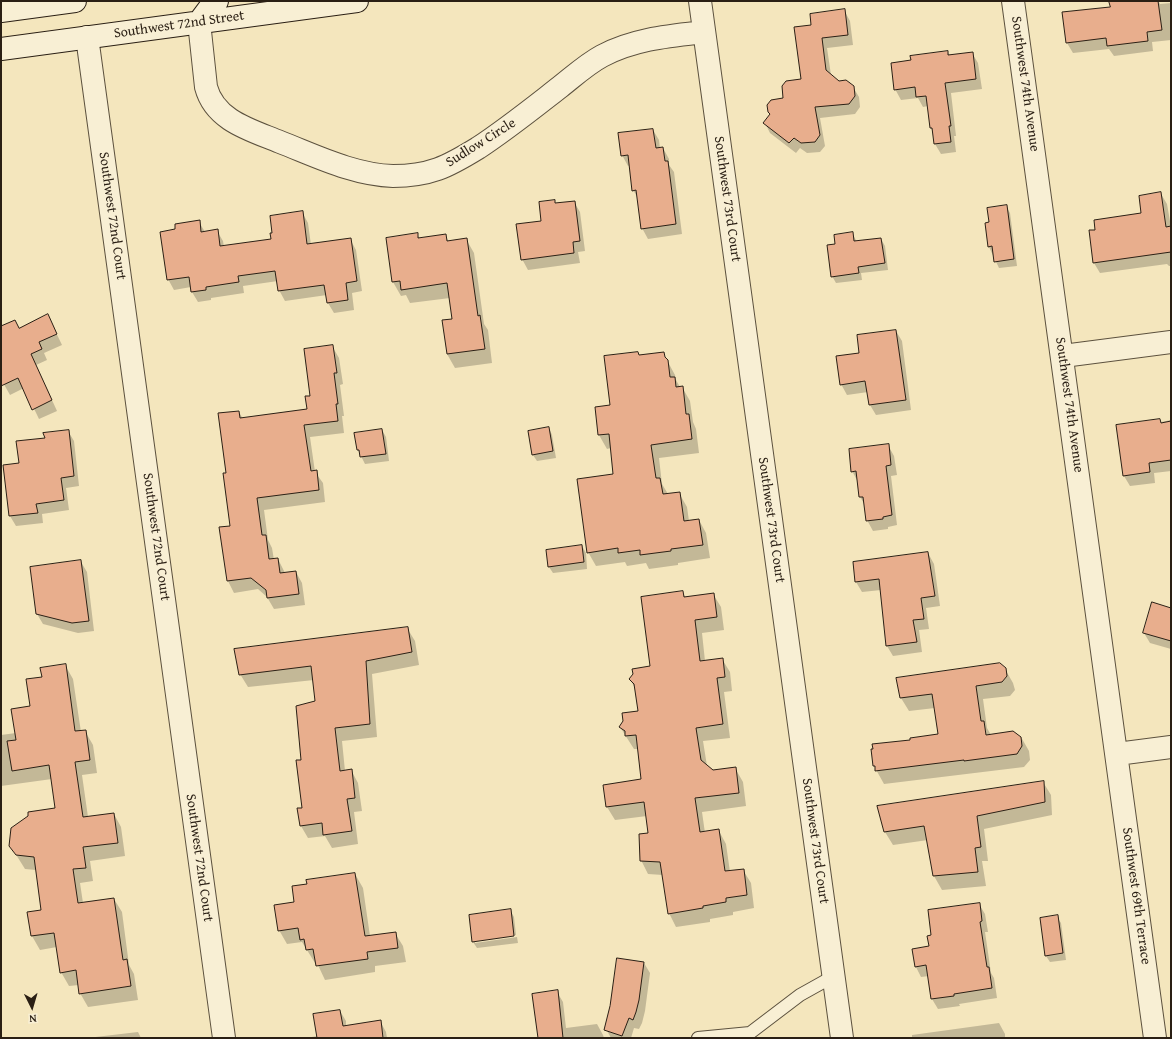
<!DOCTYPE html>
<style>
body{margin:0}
#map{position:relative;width:1172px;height:1039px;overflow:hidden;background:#f4e6bd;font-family:"Gentium Book Plus",serif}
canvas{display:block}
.frame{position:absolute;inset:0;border:2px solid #2a1f14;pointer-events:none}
.north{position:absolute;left:12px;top:987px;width:40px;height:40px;-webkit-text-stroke:3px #f8efd4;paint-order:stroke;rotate:175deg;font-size:11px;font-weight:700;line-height:16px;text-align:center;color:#2a1f14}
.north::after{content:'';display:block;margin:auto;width:14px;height:18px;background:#2a1f14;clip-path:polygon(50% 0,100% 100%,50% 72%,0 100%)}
</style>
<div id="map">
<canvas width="1172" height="1039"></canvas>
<div class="frame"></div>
<div class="north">N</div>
</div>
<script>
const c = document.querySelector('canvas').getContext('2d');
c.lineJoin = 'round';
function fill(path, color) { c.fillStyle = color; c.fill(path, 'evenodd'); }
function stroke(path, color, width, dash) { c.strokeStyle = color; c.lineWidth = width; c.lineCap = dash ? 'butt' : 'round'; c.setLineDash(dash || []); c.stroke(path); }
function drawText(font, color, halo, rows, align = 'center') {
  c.font = font + ' "Gentium Book Plus",serif'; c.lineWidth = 3.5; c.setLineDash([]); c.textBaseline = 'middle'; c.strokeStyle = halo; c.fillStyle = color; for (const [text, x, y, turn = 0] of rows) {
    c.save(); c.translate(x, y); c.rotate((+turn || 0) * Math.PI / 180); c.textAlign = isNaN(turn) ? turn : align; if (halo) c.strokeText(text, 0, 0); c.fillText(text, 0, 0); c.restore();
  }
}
fill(new Path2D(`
 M 1110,1 L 1158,1 L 1160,4 L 1171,3 L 1171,40 L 1152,42 L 1153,51 L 1114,56 L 1109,49 L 1073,53 L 1067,43 L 1111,7 Z
 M 844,10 L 850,21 L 853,45 L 827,48 L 831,75 L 839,82 L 853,87 L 859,97 L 860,107 L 855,114 L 820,118 L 825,146 L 820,152 L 807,153 L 800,148 L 796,153 L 770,133 L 765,123 L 771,115 L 769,112 L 784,99 L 802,80 L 812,26 Z
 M 948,52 L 950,56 L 972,53 L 978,63 L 982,89 L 951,93 L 956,136 L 954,136 L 956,152 L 941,154 L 935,144 L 934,134 L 931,128 L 928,106 L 923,107 L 918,98 L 901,100 L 895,89 L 912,61 Z
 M 653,130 L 659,140 L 660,149 L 663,148 L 669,159 L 669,165 L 674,172 L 682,234 L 648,239 L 642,228 L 638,198 L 633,190 L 630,165 L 628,166 L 622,155 Z
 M 1161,194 L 1167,204 L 1171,227 L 1171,266 L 1169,266 L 1167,264 L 1100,273 L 1094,263 L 1096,230 L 1142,214 Z
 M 554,201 L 556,204 L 574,202 L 580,212 L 585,251 L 578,252 L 580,263 L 528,270 L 522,259 Z
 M 1006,206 L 1010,213 L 1017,266 L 999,268 L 989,247 L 986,224 L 990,223 Z
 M 302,212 L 308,223 L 311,245 L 350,239 L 356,250 L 362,291 L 352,293 L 354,310 L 334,313 L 328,303 L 327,295 L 285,301 L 279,290 L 278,281 L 243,286 L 244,293 L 211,298 L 211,300 L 198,302 L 192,292 L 191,287 L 174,290 L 168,279 L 176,230 L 199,222 L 205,232 L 217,231 L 223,241 L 224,247 L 272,239 Z
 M 852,233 L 857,242 L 881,239 L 885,246 L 888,270 L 861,273 L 862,280 L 836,283 L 832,276 Z
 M 417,234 L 420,239 L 445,235 L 449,242 L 466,239 L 474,253 L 484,324 L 488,330 L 492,363 L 455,368 L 447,354 L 443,321 L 453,320 L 450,298 L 410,303 L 406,295 L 401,296 L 393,282 L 387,239 Z
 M 48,316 L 62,345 L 44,353 L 47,360 L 36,365 L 57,411 L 39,419 L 24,388 L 10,395 L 1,379 L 1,327 L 15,321 L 20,329 Z
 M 896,331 L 902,341 L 911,410 L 876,415 L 870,405 L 868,392 L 847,395 L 841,384 L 860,354 Z
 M 332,346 L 339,358 L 343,384 L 340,385 L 344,416 L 342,416 L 344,433 L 310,437 L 315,472 L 323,483 L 325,502 L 264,510 L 268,540 L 272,548 L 274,560 L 278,559 L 285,573 L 296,572 L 302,583 L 305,605 L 274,609 L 267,597 L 258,589 L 234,593 L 228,581 L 220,528 L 231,527 L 228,474 L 239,412 L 243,419 L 308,410 L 311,397 Z
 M 663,353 L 675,375 L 676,380 L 680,387 L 682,387 L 690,401 L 693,422 L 696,429 L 699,453 L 659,458 L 662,484 L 668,494 L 679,493 L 687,507 L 689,521 L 699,520 L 706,533 L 710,558 L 678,563 L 678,565 L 649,569 L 646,563 L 627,566 L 625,562 L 596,566 L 588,552 L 614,475 L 611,448 L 607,449 L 599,435 L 596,408 L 611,406 L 639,356 Z
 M 1171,420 L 1171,471 L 1154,473 L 1155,483 L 1130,486 L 1124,476 L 1161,422 Z
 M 549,428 L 552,435 L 556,458 L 537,461 L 533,455 Z
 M 382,430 L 386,437 L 389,461 L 365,464 L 358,450 Z
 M 68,431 L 74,441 L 79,486 L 66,488 L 69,510 L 42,514 L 43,523 L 16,526 L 10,516 L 4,465 L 20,463 L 47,438 Z
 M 888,445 L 894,456 L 897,475 L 891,476 L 897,525 L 888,527 L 888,529 L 873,531 L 867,520 L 865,505 L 860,497 L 858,482 L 852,471 Z
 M 582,546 L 586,553 L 587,569 L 553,573 L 549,567 Z
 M 928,553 L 934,564 L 940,606 L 926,608 L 929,629 L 919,630 L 922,652 L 893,656 L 887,646 L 881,590 L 862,592 L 856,582 Z
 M 81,562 L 87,572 L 94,631 L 78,633 L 43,624 L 37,614 Z
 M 682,592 L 686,598 L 713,594 L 721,607 L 724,630 L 702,633 L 705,661 L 722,659 L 730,672 L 732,691 L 724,692 L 730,738 L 703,741 L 707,766 L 713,771 L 735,768 L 743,782 L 746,806 L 702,812 L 705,833 L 719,831 L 726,844 L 730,872 L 743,870 L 751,883 L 754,908 L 733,912 L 733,915 L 710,919 L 710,922 L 676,927 L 669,913 L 663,875 L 648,874 L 641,860 L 649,833 L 647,816 L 615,820 L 607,807 L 604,785 L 642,780 L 638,749 L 634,749 L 620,727 L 639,711 L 636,690 L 630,679 L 651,667 Z
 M 1171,609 L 1171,649 L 1150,643 L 1144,633 Z
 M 407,628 L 415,641 L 419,665 L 372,674 L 377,737 L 342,741 L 345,771 L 351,770 L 358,783 L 362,811 L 354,812 L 358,844 L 332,848 L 325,836 L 308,838 L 301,826 L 303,808 L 302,761 L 316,702 L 314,680 L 248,687 L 240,674 Z
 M 65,665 L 73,679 L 81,732 L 85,731 L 93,745 L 97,773 L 82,775 L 88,817 L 114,814 L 121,827 L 125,856 L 90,861 L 93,881 L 80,883 L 83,903 L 114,899 L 122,912 L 129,965 L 134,974 L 138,1000 L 88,1007 L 80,993 L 79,985 L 69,986 L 61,972 L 57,947 L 40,950 L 32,936 L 28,913 L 42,911 L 36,870 L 25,869 L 10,845 L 56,809 L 52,779 L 1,786 L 1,735 L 16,733 L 31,707 L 43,678 Z
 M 1005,669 L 1013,683 L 1015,690 L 1010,696 L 983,699 L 987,728 L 991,735 L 1021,737 L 1029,751 L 1030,760 L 1024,767 L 884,784 L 874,766 L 911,740 L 939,735 L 935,708 L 909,711 L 901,698 Z
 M 1043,782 L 1051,795 L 1052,815 L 984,829 L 988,861 L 982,861 L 986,886 L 942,890 L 934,876 L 928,840 L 893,845 L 885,832 Z
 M 355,874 L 363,888 L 370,936 L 395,933 L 403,946 L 406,962 L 375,966 L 375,972 L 325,980 L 317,963 L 315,963 L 302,942 L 287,944 L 279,930 L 296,903 Z
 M 979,904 L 985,914 L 988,932 L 985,932 L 991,973 L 994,978 L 997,998 L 959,1004 L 960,1006 L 938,1009 L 932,999 L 929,976 L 921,977 L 916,967 L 930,947 Z
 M 510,910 L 514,917 L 516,935 L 475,941 L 475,943 L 517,937 L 518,943 L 477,948 L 473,942 Z
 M 1057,917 L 1061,923 L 1066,960 L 1050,962 L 1046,956 Z
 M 644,963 L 650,973 L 645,1011 L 642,1023 L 639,1029 L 634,1028 L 631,1038 L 611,1038 L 606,1029 Z
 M 557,992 L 563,1002 L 566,1028 L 597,1024 L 603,1035 L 604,1038 L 539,1038 Z
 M 340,1011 L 346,1021 L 346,1026 L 380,1021 L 386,1032 L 387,1038 L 305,1038 L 318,1036 Z
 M 999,1023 L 1005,1034 L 1005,1038 L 912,1038 L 912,1035 Z
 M 138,1032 L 141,1038 L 87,1038 Z`), '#0003');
const building = new Path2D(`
 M 1109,1 L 1158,1 L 1162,30 L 1147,32 L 1148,41 L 1107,46 L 1106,38 L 1066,43 L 1062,12 L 1110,7 Z
 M 845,9 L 848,35 L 822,38 L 826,70 L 839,81 L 846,80 L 854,86 L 855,96 L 849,104 L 815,107 L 820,135 L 815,142 L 801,143 L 794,138 L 789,143 L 763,123 L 770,114 L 768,112 L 767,105 L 771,100 L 783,98 L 782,86 L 786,81 L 801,79 L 794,27 L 811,25 L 810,14 Z
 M 948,51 L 948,55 L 973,52 L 976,79 L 945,83 L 951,126 L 949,126 L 951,142 L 934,144 L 932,128 L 930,128 L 926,96 L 916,97 L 915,87 L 894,90 L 891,63 L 911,60 L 910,56 Z
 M 653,129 L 656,148 L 663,147 L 665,161 L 668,161 L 676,224 L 641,229 L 636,190 L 632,191 L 628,155 L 621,156 L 618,133 Z
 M 1161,192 L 1166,227 L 1171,226 L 1171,252 L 1093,263 L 1089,230 L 1095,230 L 1094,220 L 1141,213 L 1139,196 Z
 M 555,200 L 555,203 L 575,201 L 580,241 L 573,242 L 574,253 L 521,260 L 516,224 L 541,221 L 539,202 Z
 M 1007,205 L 1014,259 L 994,262 L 992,246 L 988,247 L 985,223 L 989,222 L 987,208 Z
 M 303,211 L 307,244 L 351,238 L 357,281 L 346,283 L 348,300 L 327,303 L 324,285 L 278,291 L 275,271 L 238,276 L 239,282 L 206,287 L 206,290 L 191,292 L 189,277 L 167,280 L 160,232 L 175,229 L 175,224 L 200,220 L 201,232 L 218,229 L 220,246 L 271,239 L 270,233 L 272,233 L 270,216 Z
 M 853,232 L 854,241 L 881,238 L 885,263 L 858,267 L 859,273 L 831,277 L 827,245 L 835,244 L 834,235 Z
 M 418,233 L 418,238 L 446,234 L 447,241 L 467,238 L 478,316 L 480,315 L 485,349 L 447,354 L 442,320 L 452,319 L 447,283 L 401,290 L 400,281 L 392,282 L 386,238 Z
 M 48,314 L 57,334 L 39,342 L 42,349 L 31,354 L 52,400 L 32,410 L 18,378 L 1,386 L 1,326 L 15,320 L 19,328 Z
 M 896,330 L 906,400 L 869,405 L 865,381 L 840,385 L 836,356 L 859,353 L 857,335 Z
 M 333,345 L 337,373 L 334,373 L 338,404 L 336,404 L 338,421 L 304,425 L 311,471 L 317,470 L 319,490 L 257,498 L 262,535 L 266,535 L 269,559 L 278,558 L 280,573 L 296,571 L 299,594 L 267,598 L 266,590 L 251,578 L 227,581 L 219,527 L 230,526 L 223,473 L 226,473 L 218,413 L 239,411 L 240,418 L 307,409 L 305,396 L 310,396 L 304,349 Z
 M 638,352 L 639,355 L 664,352 L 665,357 L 668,360 L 670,377 L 675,377 L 676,387 L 683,386 L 686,414 L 689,414 L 692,439 L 651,445 L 656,478 L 660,478 L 663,494 L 680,492 L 684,521 L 699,519 L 703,545 L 671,549 L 671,551 L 640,555 L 640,550 L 618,553 L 618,548 L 587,553 L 577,479 L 613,474 L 609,434 L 598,435 L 595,407 L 610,405 L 604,356 Z
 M 1160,419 L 1161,423 L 1171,421 L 1171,460 L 1149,463 L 1150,472 L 1123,476 L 1116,425 Z
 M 549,427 L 553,451 L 532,455 L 528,431 Z
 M 382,429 L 386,454 L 360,457 L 359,450 L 357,450 L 354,433 Z
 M 69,430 L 74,476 L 61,478 L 64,500 L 36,504 L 38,513 L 9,516 L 3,465 L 19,463 L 16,441 L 45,438 L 43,433 Z
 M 889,444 L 891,465 L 886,466 L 892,515 L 883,517 L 883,519 L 866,521 L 863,497 L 859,497 L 856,471 L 851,472 L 849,449 Z
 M 582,545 L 584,562 L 548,567 L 546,550 Z
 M 928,552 L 935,596 L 921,598 L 924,619 L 913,620 L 917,642 L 886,646 L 879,579 L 855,582 L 853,562 Z
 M 81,560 L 89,621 L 72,623 L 36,614 L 30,567 Z
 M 683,591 L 684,597 L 714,593 L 717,617 L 695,620 L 700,661 L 723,658 L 725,677 L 717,678 L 723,724 L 696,728 L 701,760 L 713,770 L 736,767 L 739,793 L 695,798 L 700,832 L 719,829 L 725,871 L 744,869 L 747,895 L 726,898 L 726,902 L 703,906 L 703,908 L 668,914 L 660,862 L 640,861 L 639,834 L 648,833 L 644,802 L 606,807 L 603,785 L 641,779 L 636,735 L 625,736 L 625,731 L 619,727 L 623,721 L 622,713 L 638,711 L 634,684 L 629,679 L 633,674 L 632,669 L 650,666 L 641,597 Z
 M 1152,602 L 1171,608 L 1171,641 L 1143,633 Z
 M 408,627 L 412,652 L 366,661 L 370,724 L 335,728 L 340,771 L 352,769 L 355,798 L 347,799 L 352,831 L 323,835 L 322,823 L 300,826 L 297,808 L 302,808 L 296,760 L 301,760 L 296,706 L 315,701 L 311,666 L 239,675 L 234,649 Z
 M 1000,663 L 1006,668 L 1007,676 L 1002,682 L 976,686 L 981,721 L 984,721 L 986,735 L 1013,731 L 1021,737 L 1022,746 L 1017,754 L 964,761 L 964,760 L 875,771 L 875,766 L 873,766 L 871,749 L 873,749 L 872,744 L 910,740 L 910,738 L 938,734 L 932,694 L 900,698 L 896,678 Z
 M 66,664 L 75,731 L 86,730 L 90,760 L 75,762 L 83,817 L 114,813 L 118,843 L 83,847 L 86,868 L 73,869 L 78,903 L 114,898 L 123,960 L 127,959 L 131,986 L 79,994 L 76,970 L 60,973 L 54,933 L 31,936 L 27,912 L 41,910 L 34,857 L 16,855 L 9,846 L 11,828 L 28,816 L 28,812 L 55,808 L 49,765 L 12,771 L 7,741 L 16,740 L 11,709 L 30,706 L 26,679 L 42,677 L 40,668 Z
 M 1044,781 L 1045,802 L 977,816 L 981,847 L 975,848 L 978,872 L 933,876 L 924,826 L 884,832 L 877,806 Z
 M 355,873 L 365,936 L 396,932 L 398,948 L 367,952 L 368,959 L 316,966 L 313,949 L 306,950 L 304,939 L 300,940 L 298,928 L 278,931 L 274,905 L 294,902 L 292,886 L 307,884 L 306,880 Z
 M 980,903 L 982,921 L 980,922 L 987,967 L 989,967 L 992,988 L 954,994 L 954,996 L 931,999 L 926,965 L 915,967 L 912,949 L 929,946 L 927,936 L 931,935 L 928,910 Z
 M 511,909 L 514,936 L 472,942 L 469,915 Z
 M 1058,915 L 1063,953 L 1045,956 L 1040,918 Z
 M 617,958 L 644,962 L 639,1000 L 636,1012 L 633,1020 L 629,1018 L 622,1036 L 604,1030 L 610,1006 Z
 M 558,990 L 563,1038 L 538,1038 L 532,994 Z
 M 340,1010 L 343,1026 L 381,1020 L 383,1038 L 317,1038 L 313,1014 Z`);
fill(building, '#e8ae8d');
stroke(building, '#2a1f14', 1);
const service = new Path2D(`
 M 698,1038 L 750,1033 L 800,995 L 834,976`);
const minor = new Path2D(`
 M 700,1 L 842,1038
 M 1013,1 L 1155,1038
 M 199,22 L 206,87 C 215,121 251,130 280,142 C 316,156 354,175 393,176 C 407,176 424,174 438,169 C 452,164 465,156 478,148 C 507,129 533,108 560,87 C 574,76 587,64 602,56 C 634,39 669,36 704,32
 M 87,37 L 224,1038
 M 1063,356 L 1171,342
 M 1117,754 L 1171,747`);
const secondary = new Path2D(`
 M 1,11 L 75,1
 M 199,22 L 211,6 L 217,1
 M 1,49 L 357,1`);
stroke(service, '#5c513e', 14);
stroke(minor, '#5c513e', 24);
stroke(secondary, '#2a1f14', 24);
stroke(service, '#f8efd4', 12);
stroke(minor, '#f8efd4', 22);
stroke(secondary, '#f8efd4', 22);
drawText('14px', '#2a1f14', '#f8efd4', [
 ["Southwest 72nd Street",179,25,-8],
 ["Southwest 74th Avenue",1025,84,82],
 ["Sudlow Circle",481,143,-32],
 ["Southwest 73rd Court",727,199,82],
 ["Southwest 72nd Court",112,216,82],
 ["Southwest 74th Avenue",1069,405,82],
 ["Southwest 73rd Court",771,520,82],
 ["Southwest 72nd Court",156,537,82],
 ["Southwest 73rd Court",815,841,82],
 ["Southwest 72nd Court",199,858,82],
 ["Southwest 69th Terrace",1136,896,82]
]);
</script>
